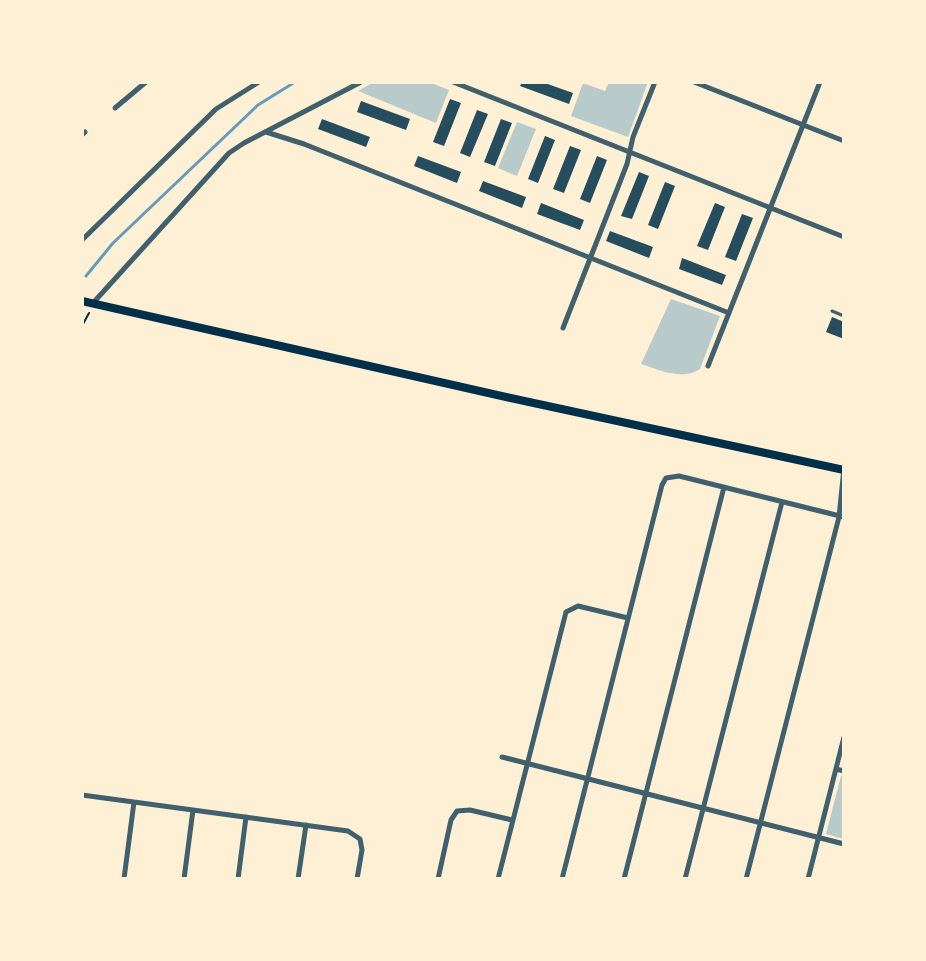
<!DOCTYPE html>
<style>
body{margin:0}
#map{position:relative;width:926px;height:961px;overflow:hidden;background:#fdf0d5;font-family:Manrope,sans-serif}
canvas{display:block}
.frame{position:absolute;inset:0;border:84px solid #fdf0d5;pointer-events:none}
</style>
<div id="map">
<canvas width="926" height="961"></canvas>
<div class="frame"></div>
</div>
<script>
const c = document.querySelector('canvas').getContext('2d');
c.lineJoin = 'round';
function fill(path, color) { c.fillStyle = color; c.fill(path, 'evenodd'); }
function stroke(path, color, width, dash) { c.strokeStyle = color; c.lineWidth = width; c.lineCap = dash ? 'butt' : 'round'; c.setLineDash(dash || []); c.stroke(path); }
fill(new Path2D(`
 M 374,82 L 429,82 L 449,90 L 436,123 L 358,91 Z
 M 609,82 L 648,82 L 628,137 L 571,116 L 583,83 L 605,91 Z
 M 517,122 L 536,129 L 517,176 L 498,168 Z
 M 671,299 L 720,316 L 700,369 C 682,381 660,370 641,364 Z
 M 841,776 L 844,777 L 844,839 L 826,834 Z`), '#b9caca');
stroke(new Path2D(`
 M 86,276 L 113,243 L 258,105 L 295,82`), '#669bbc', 3);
fill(new Path2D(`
 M 522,82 L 542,82 L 573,93 L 569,104 L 520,86 Z
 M 450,99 L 461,103 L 444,146 L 433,142 Z
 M 361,101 L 410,119 L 406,130 L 357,112 Z
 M 477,110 L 488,114 L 470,157 L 460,153 Z
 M 322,119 L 370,137 L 366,147 L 318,129 Z
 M 501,119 L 512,123 L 495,166 L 484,162 Z
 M 545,136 L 555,140 L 538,183 L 528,179 Z
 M 570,146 L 581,150 L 564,193 L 553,189 Z
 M 418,156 L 461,172 L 457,183 L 414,166 Z
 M 597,156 L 607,160 L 590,203 L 580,199 Z
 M 639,172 L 649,176 L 632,219 L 621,216 Z
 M 483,181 L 526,197 L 522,208 L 479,191 Z
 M 665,182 L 675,186 L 658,229 L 648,225 Z
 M 541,203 L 584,220 L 580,230 L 537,214 Z
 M 715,203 L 725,207 L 708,250 L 697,246 Z
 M 742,214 L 753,218 L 736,261 L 725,257 Z
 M 610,231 L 653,247 L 649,258 L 606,241 Z
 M 682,258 L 726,275 L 722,285 L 679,269 Z
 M 832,317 L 844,322 L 844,339 L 826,332 Z`), '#264d5e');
stroke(new Path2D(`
 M 82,326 L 89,313`), '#003049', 2);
stroke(new Path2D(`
 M 832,311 L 844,316`), '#3f606c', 3);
stroke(new Path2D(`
 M 453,82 L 844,237
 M 694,82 L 844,141
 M 115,108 L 146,82
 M 266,132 L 304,144 L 729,313
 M 82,135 L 85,132
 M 82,240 L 216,109 L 259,82
 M 93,303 L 229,153 L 244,143 L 361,82
 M 563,328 L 627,164 L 633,137 L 655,82
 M 708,366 L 820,82
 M 502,757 L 844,844
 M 836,769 L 844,771
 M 82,795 L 348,831 L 360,839 L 362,850 L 357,879
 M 124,879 L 134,802
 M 184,879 L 193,810
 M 238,879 L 246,817
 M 298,879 L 306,825
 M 438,879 L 451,820 L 457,811 L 470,810 L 512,820
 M 498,879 L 566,612 L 578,606 L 628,618
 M 562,879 L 662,485 L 666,478 L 679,476 L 844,517
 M 624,879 L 724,487
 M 685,879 L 782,502
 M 746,879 L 839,517 L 844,468
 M 808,879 L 844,737`), '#3f606c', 5);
stroke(new Path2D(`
 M 82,301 L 506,397 L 844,470`), '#003049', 8);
</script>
